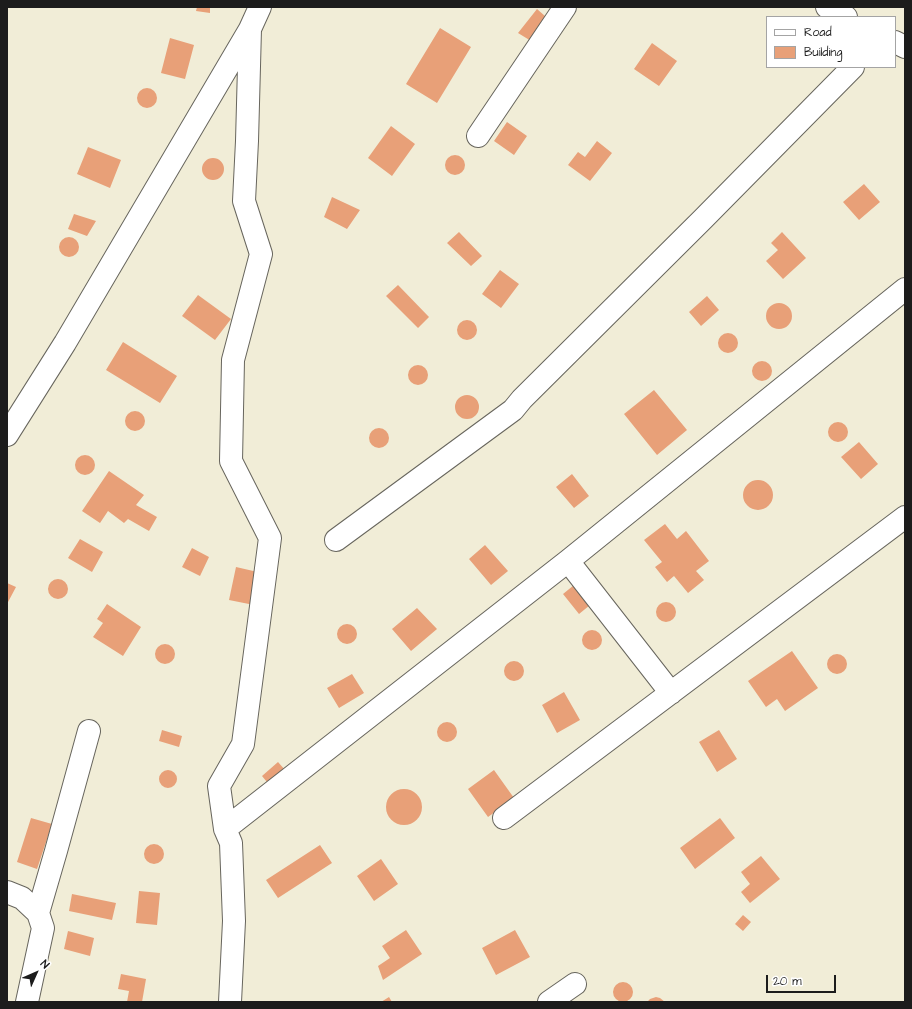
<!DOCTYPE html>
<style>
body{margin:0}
#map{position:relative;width:912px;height:1009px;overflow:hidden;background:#f1edd7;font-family:"Architects Daughter",sans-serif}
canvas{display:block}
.frame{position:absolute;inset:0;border:8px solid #1c1c1c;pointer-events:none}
.legend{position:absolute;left:766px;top:16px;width:130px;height:52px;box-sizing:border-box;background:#fff;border:1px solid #a4a4a4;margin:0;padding:5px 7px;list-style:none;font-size:12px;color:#1c1c1c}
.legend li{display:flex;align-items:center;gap:8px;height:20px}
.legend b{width:20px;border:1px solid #a4a4a4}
.north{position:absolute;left:16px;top:953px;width:40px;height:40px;-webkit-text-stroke:3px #fff;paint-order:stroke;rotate:45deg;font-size:11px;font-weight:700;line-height:16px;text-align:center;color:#1c1c1c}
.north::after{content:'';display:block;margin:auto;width:14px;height:18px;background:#1c1c1c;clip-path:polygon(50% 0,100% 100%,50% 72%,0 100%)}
.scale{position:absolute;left:766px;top:975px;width:70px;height:18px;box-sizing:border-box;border:2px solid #1c1c1c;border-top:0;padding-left:5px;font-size:12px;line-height:14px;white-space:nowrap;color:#1c1c1c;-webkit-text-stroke:3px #fff;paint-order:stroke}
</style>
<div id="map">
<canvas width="912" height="1009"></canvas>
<div class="frame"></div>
<ul class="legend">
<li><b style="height:5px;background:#fff"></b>Road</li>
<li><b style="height:11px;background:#e8a078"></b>Building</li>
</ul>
<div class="north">N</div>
<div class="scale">20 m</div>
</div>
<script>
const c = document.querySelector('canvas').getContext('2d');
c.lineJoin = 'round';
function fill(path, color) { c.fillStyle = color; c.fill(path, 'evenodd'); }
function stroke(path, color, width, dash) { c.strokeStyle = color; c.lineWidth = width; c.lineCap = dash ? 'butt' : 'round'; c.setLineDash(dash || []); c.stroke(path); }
fill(new Path2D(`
 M 197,7 L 210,7 L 210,13 L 196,11 Z
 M 537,9 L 554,24 L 536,44 L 518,33 Z
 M 440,28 L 471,47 L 437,103 L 406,84 Z
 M 170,38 L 194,45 L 185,79 L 161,73 Z
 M 652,43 L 677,61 L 659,86 L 634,69 Z
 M137 98a10 10 0 1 1 20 0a10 10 0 1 1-20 0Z
 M 507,122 L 527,136 L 514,155 L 494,141 Z
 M 391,126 L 415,144 L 392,176 L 368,158 Z
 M 597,141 L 612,153 L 590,181 L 568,165 L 578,152 L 585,157 Z
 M 88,147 L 121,160 L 110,188 L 77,174 Z
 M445 165a10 10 0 1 1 20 0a10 10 0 1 1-20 0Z
 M202 169a11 11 0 1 1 22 0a11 11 0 1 1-22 0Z
 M 864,184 L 880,202 L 859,220 L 843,202 Z
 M 332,197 L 360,210 L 347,229 L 324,217 Z
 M 74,214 L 96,221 L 87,236 L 68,229 Z
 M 459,232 L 482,256 L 471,266 L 447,243 Z
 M 782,232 L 806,258 L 783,279 L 766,261 L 778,250 L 771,243 Z
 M59 247a10 10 0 1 1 20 0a10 10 0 1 1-20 0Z
 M 500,270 L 519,284 L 501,308 L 482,294 Z
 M 398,285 L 429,317 L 418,328 L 386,296 Z
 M 198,295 L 231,319 L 215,340 L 182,316 Z
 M 707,296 L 719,310 L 701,326 L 689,312 Z
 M766 316a13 13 0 1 1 26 0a13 13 0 1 1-26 0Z
 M457 330a10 10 0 1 1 20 0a10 10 0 1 1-20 0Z
 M718 343a10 10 0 1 1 20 0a10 10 0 1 1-20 0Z
 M 123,342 L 177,376 L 160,403 L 106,370 Z
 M752 371a10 10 0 1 1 20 0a10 10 0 1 1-20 0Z
 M408 375a10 10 0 1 1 20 0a10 10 0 1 1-20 0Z
 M 654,390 L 687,430 L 657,455 L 624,414 Z
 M455 407a12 12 0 1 1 24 0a12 12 0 1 1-24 0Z
 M125 421a10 10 0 1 1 20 0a10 10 0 1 1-20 0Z
 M828 432a10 10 0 1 1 20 0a10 10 0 1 1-20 0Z
 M369 438a10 10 0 1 1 20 0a10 10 0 1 1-20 0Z
 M 859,442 L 878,464 L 861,479 L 841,457 Z
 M75 465a10 10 0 1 1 20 0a10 10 0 1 1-20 0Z
 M 109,471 L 144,495 L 136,505 L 157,517 L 149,531 L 128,519 L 124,523 L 108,511 L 100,523 L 82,511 Z
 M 572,474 L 589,496 L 574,508 L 556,487 Z
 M743 495a15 15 0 1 1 30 0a15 15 0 1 1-30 0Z
 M 665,524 L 677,539 L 686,531 L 709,561 L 696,571 L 704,580 L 688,593 L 674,576 L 667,582 L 655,567 L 662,562 L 644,540 Z
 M 80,539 L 103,552 L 92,572 L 68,558 Z
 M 485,545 L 508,571 L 491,585 L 469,559 Z
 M 192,548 L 209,557 L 200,576 L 182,567 Z
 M 236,567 L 262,573 L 254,605 L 229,600 Z
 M48 589a10 10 0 1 1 20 0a10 10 0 1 1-20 0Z
 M 579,581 L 595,601 L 579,614 L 563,594 Z
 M 7,583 L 16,587 L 7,604 Z
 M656 612a10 10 0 1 1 20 0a10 10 0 1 1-20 0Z
 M 107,604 L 141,627 L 123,656 L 93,637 L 103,623 L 97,619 Z
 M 417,608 L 437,629 L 411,651 L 392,629 Z
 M337 634a10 10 0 1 1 20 0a10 10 0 1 1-20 0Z
 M582 640a10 10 0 1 1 20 0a10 10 0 1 1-20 0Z
 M155 654a10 10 0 1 1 20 0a10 10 0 1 1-20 0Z
 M 792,651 L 818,688 L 785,711 L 777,699 L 766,707 L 748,681 Z
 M827 664a10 10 0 1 1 20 0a10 10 0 1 1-20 0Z
 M504 671a10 10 0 1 1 20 0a10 10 0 1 1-20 0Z
 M 352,674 L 364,693 L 339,708 L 327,688 Z
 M 564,692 L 580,720 L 557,733 L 542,705 Z
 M437 732a10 10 0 1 1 20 0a10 10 0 1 1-20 0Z
 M 162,730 L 182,736 L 179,747 L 159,741 Z
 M 719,730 L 737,759 L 717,772 L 699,742 Z
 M 278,762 L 292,778 L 276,793 L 262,776 Z
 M159 779a9 9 0 1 1 18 0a9 9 0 1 1-18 0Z
 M 494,770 L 514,798 L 488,817 L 468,789 Z
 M386 807a18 18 0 1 1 36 0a18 18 0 1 1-36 0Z
 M 31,818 L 52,824 L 37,869 L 17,862 Z
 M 720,818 L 735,838 L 695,869 L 680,848 Z
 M144 854a10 10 0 1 1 20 0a10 10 0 1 1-20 0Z
 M 320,845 L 332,863 L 278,898 L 266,880 Z
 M 761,856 L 780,879 L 750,903 L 741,892 L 750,884 L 741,872 Z
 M 381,859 L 398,884 L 374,901 L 357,876 Z
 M 139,891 L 160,893 L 157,925 L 136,923 Z
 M 72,894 L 116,903 L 112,920 L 69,911 Z
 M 743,915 L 751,922 L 743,931 L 735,924 Z
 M 406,930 L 422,954 L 383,980 L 378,966 L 390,958 L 382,946 Z
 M 515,930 L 530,957 L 496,975 L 482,948 Z
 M 68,931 L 94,938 L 90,956 L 64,949 Z
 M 121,974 L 146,979 L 142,1002 L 127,1002 L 129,991 L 118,989 Z
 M613 992a10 10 0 1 1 20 0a10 10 0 1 1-20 0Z
 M 389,997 L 392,1002 L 381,1002 Z
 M 656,997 L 660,998 L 665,1002 L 647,1002 L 650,999 Z`), '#e8a078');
const street = new Path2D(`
 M 827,7 L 846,17
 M 895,42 L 905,47
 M 478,136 L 565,7
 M 7,435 L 65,343 L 250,29 L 260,7
 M 336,540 L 513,410 L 522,399 L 703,219 L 853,67
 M 568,561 L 671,693
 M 504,818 L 905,517
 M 225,829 L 568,561 L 905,289
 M 7,892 L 22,898 L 38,913 L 43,928 L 27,1002
 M 38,913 L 56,851 L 89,731
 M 230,1002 L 234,921 L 231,843 L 225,829 L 219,786 L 243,744 L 270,538 L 231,461 L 233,360 L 261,254 L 244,201 L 247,141 L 250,29
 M 549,1002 L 575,984`);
stroke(street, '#67655d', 24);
stroke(street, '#fff', 22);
</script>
